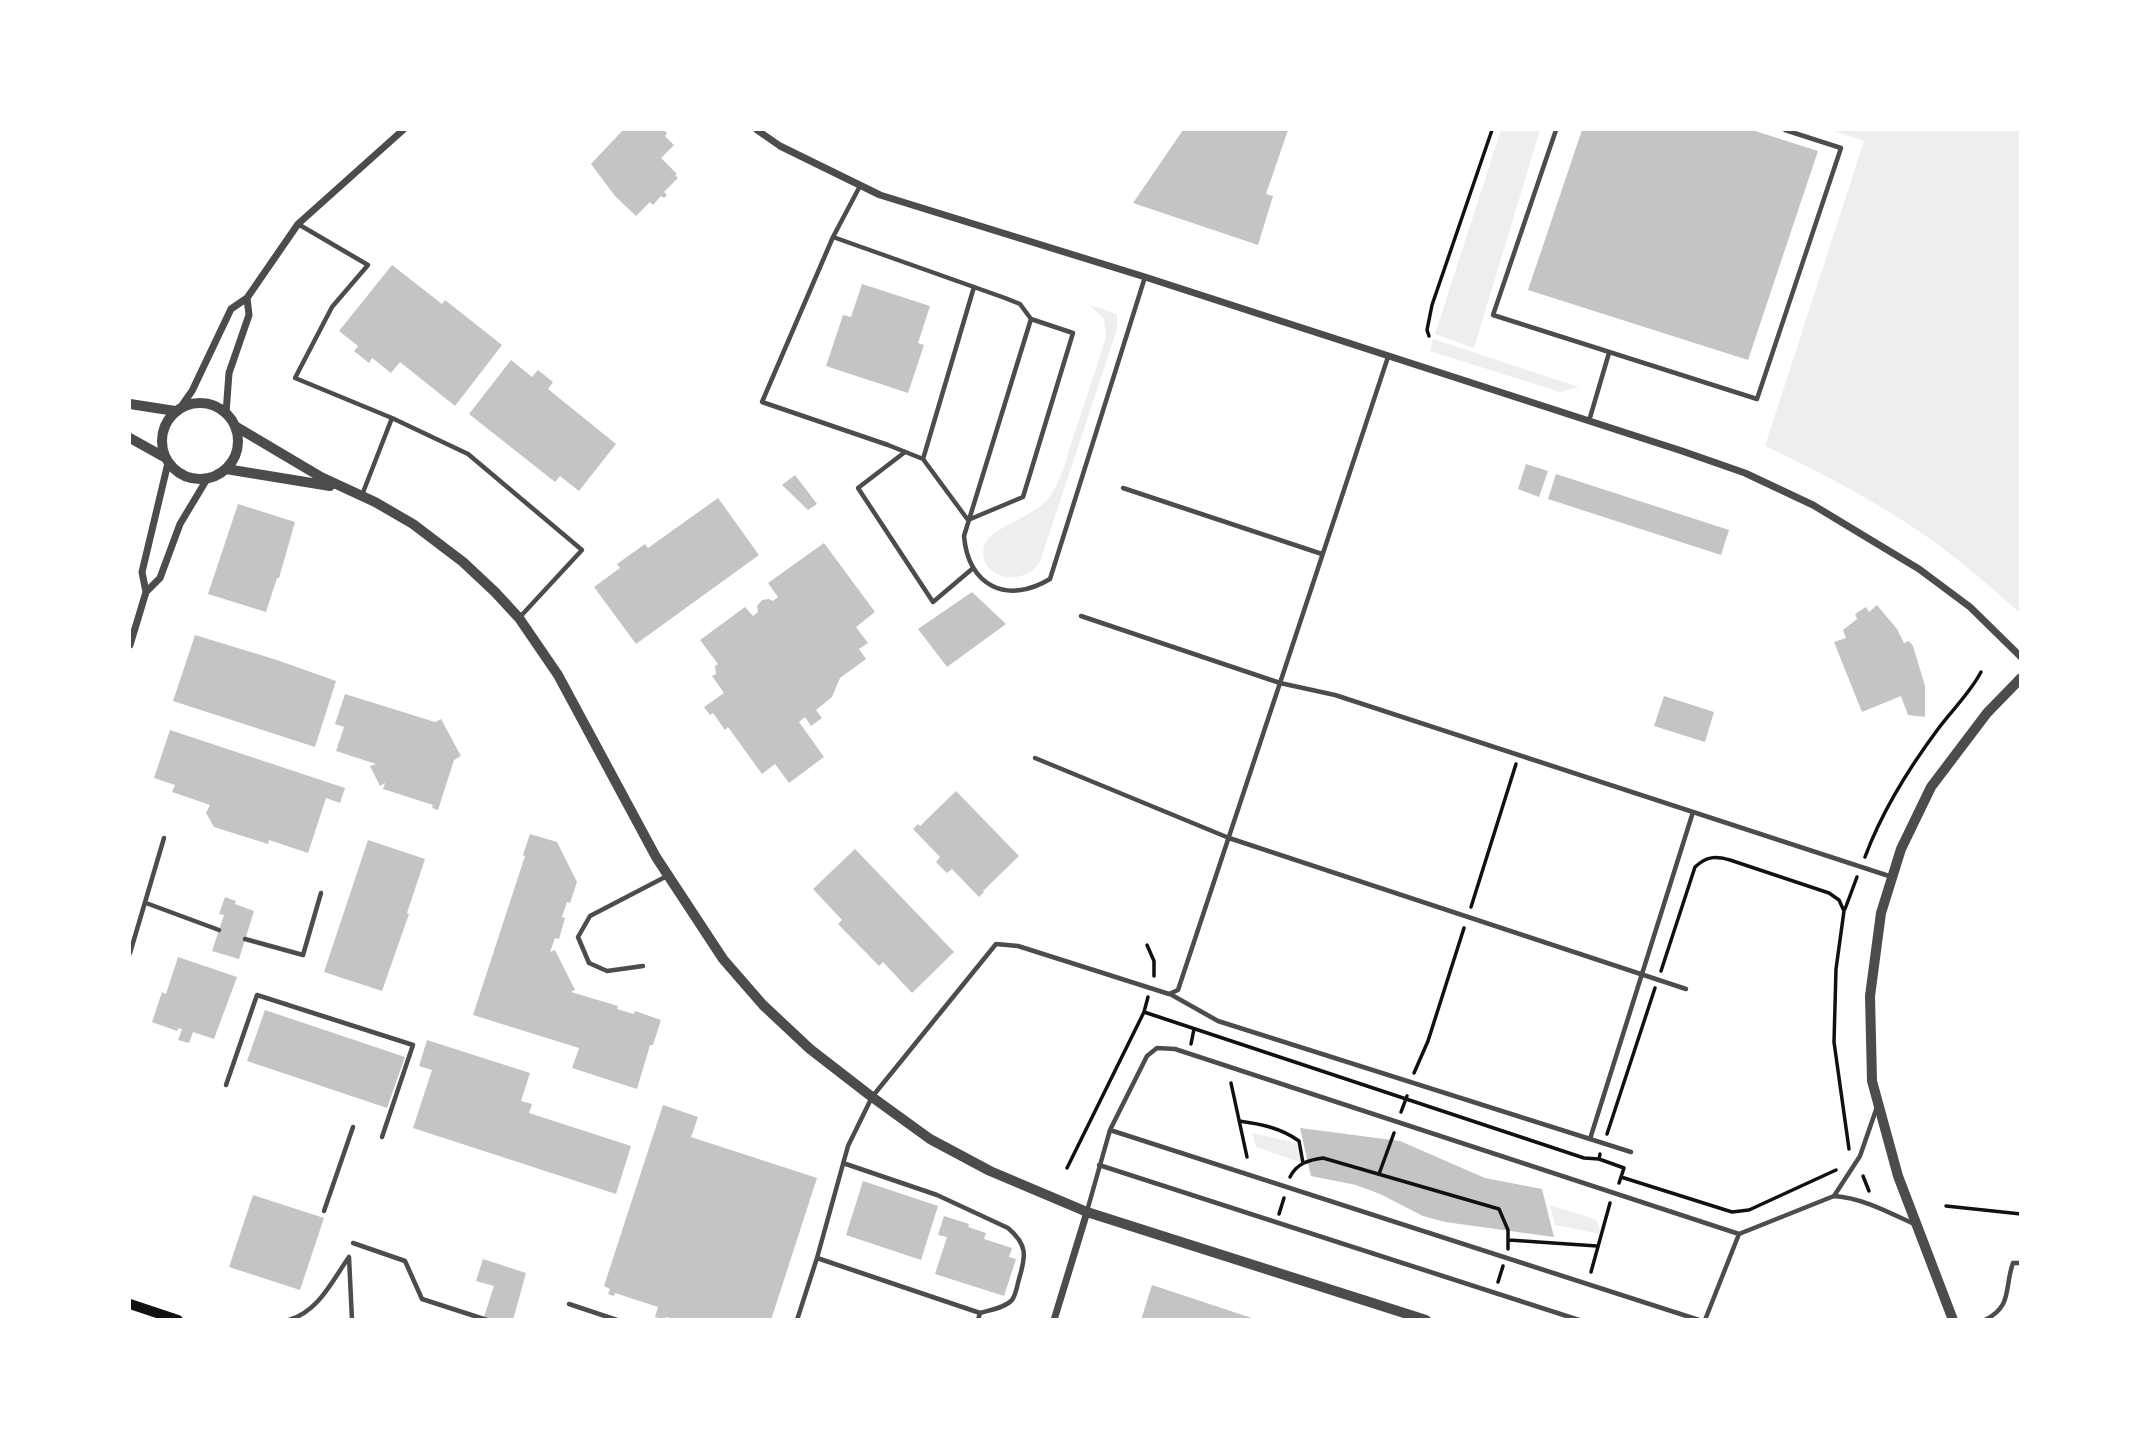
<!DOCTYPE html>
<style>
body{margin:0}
#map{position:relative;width:2150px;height:1449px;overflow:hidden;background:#fff;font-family:Quicksand,sans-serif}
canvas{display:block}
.frame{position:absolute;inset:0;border:131px solid #fff;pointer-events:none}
</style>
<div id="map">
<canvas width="2150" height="1449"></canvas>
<div class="frame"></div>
</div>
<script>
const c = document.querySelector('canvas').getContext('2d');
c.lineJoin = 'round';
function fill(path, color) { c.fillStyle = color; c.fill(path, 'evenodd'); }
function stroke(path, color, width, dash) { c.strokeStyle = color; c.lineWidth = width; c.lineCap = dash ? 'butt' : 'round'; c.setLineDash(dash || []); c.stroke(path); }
fill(new Path2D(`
 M 1501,130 L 1540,130 L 1474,348 L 1435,334 Z
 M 1831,130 L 2020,130 L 2020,613 C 1983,580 1945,547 1902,520 C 1858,492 1812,468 1765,446 L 1864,141 Z
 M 1090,305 L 1117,314 L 1117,329 L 1040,562 C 1018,593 971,572 986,542 C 994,527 1033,517 1048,499 C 1062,481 1067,456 1074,435 C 1085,402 1096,369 1106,337 L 1104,319 Z
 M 1433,339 L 1579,387 L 1560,392 L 1430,351 Z
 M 1252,1133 L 1297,1143 L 1302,1163 L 1256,1147 Z
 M 1550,1205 L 1597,1220 L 1601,1234 L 1555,1225 Z`), '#eee');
fill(new Path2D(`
 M 623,130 L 664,130 L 667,133 L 665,136 L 674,145 L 661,158 L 677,174 L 675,175 L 678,178 L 664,192 L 667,195 L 664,198 L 661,196 L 653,205 L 650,202 L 636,216 L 615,196 L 591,164 Z
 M 1183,130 L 1288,130 L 1266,194 L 1273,196 L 1258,245 L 1133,203 Z
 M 1582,130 L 1752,130 L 1818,151 L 1748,360 L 1528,290 Z
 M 392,265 L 442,304 L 445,300 L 502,345 L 455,406 L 400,362 L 391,373 L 372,358 L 369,363 L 354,351 L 358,346 L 339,331 Z
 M 862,284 L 930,306 L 918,343 L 924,345 L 908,393 L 826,366 L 843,315 L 851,317 Z
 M 511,360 L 532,377 L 538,370 L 553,382 L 548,389 L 616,444 L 579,491 L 560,476 L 555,482 L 469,414 Z
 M 1526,464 L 1548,471 L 1539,497 L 1518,489 Z
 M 1556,474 L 1729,530 L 1721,555 L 1548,499 Z
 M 795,475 L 817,504 L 808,510 L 782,485 Z
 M 718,498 L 759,555 L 636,644 L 594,587 L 620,568 L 617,564 L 645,544 L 648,548 Z
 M 238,504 L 295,522 L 279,578 L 277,578 L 266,612 L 208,594 Z
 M 824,543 L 875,612 L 856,627 L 868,643 L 859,649 L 866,659 L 840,678 L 832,697 L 816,710 L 822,718 L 811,726 L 805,717 L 799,722 L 824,757 L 789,783 L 775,764 L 762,774 L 728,727 L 725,730 L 713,713 L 710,715 L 704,707 L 724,693 L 712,676 L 716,674 L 715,666 L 718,664 L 700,640 L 745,607 L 753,616 L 758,612 L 757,606 L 762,600 L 769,599 L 773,601 L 778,597 L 768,583 Z
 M 972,592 L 1006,624 L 947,667 L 918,629 Z
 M 1877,605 L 1897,629 L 1904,643 L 1909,641 L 1913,646 L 1925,686 L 1925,717 L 1908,715 L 1901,696 L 1862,712 L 1834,642 L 1846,638 L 1843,630 L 1857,619 L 1855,614 L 1866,607 L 1869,612 Z
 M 195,635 L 277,660 L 336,681 L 315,747 L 173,701 Z
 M 345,694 L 435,722 L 441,719 L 461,756 L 454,760 L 438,810 L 432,808 L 433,805 L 383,789 L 385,783 L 380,786 L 370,766 L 376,764 L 336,751 L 344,727 L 335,724 Z
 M 1664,696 L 1714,712 L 1705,742 L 1654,726 Z
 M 170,730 L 345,788 L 340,803 L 326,798 L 308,853 L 269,840 L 268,844 L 214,827 L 206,813 L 210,805 L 172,792 L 175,785 L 154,778 Z
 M 956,791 L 1019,856 L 983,891 L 984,892 L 979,897 L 952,869 L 947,873 L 936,862 L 940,857 L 913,829 L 918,824 L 920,826 Z
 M 530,834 L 557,842 L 577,882 L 570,903 L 567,902 L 562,917 L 565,918 L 559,939 L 555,938 L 550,952 L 555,950 L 575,990 L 571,992 L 618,1006 L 617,1009 L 634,1014 L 635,1011 L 661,1020 L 653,1045 L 650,1045 L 637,1089 L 572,1068 L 579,1048 L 473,1015 L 525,856 L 523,855 Z
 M 368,840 L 425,859 L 407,913 L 409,914 L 382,991 L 324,972 Z
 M 855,849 L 954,952 L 912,993 L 883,962 L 879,966 L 838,924 L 842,920 L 813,889 Z
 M 225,897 L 236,901 L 235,904 L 254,911 L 239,959 L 212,951 L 224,915 L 219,914 Z
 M 178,957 L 237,977 L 214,1039 L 193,1032 L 189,1043 L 178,1040 L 182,1029 L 178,1028 L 177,1031 L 152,1022 L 162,992 L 166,994 Z
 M 265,1010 L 405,1057 L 387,1108 L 247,1061 Z
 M 427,1040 L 530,1073 L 521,1101 L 532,1104 L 529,1113 L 631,1146 L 616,1194 L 413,1128 L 432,1070 L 419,1066 Z
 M 663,1105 L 698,1117 L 691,1137 L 817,1178 L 771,1320 L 674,1320 L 667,1317 L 663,1319 L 655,1317 L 658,1307 L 615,1293 L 614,1296 L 608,1294 L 610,1289 L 604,1286 Z
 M 1300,1128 L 1400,1141 L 1485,1178 L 1542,1189 L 1554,1237 L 1445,1222 L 1423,1216 L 1380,1194 L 1356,1185 L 1311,1176 Z
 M 863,1181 L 938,1206 L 921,1260 L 846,1235 Z
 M 253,1195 L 324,1218 L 300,1290 L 229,1267 Z
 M 944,1216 L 969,1224 L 968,1227 L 986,1233 L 984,1239 L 1012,1248 L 1009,1257 L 1016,1259 L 1004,1296 L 935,1274 L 947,1237 L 938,1235 Z
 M 483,1259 L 526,1273 L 513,1320 L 483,1320 L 494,1286 L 476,1281 Z
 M 1152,1285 L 1255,1319 L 1255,1320 L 1141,1320 Z`), '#c4c4c4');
stroke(new Path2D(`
 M 1429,336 L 1427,330 L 1432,305 L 1492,130
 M 1865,857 C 1882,811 1909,768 1938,729 C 1952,710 1970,693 1981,672
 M 1471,907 L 1516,764
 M 1845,909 L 1857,877
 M 1147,945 L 1154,961 L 1154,976
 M 1661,971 L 1695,867 C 1707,856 1715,856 1730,860 L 1829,893 L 1839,900 L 1844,911 L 1836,969 L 1834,1042 L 1849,1149
 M 1144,1012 L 1148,997
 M 1191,1044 L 1194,1029
 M 1414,1073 L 1428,1041 L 1464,928
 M 1231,1083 L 1247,1157
 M 1401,1112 L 1407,1096
 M 1239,1121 C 1261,1124 1281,1128 1299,1141 L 1303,1163
 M 1607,1134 L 1655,988
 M 1600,1154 L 1599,1159 L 1624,1168 L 1619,1183
 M 1067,1168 L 1144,1012 L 1584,1158 L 1599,1159
 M 1379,1174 L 1394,1133
 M 1863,1176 L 1869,1191
 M 1290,1177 C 1297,1163 1309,1160 1323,1158 L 1499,1209 L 1508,1230 L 1508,1249
 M 1621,1177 L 1732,1212 L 1749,1210 L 1836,1170
 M 1946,1206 L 2021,1214
 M 1279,1214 L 1284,1198
 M 1509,1240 L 1597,1246
 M 1591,1272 L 1610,1203
 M 1498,1282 L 1503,1266`), '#111', 3.5);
stroke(new Path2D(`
 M 1556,130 L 1493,315 L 1757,399 L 1841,148 L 1785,130
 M 860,186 L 833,237 L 1005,298 L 1020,304 L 1031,319 L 964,536 C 968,586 1007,605 1050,579 L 1145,277
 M 298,224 L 368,265 L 332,307 L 295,378 L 392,418
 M 833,237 L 762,402 L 888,445 L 923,459
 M 974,287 L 923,459 L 968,520 L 1023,497 L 1073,333 L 1031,319
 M 1388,357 L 1280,683 L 1335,695 L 1892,877
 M 1589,421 L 1609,353
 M 905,452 L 858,488 L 933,602 L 972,569
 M 1123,488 L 1322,554
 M 362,495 L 392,418 L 468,454 L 582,550 L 519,618
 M 1035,758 L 1229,838 L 1686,989
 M 146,903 L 219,930
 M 245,939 L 303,955 L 321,893
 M 130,953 L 164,838
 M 643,966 L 607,971 L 589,963 L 578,937 L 590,916 L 667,876
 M 1170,994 L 1218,1021 L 1590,1139 L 1693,812
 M 226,1085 L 257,995 L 413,1045 L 382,1137
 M 1110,1130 L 1699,1320
 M 1590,1139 L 1631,1152
 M 843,1163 L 937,1195 L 1008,1228 C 1028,1245 1026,1256 1019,1279 C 1017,1286 1016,1295 1012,1300 C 1005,1308 989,1310 980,1313
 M 1099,1165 L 1579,1320
 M 1834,1196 L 1860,1156 L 1877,1107
 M 324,1211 L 353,1127
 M 1087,1211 L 1110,1130 L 1147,1056 L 1157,1048 L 1175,1049 L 1739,1234 L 1834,1196 C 1863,1198 1890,1213 1916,1225
 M 353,1243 L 405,1261 L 422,1299 L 487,1320
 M 569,1304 L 617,1320
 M 289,1320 C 319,1311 332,1281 349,1257 L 352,1320
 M 797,1320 L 817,1258
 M 978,1320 L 980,1313 L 817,1258 L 848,1146 L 872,1097 L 996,944 L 1018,946 L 1169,994 L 1178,990 L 1280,683 L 1081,616
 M 1705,1320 L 1739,1234
 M 1985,1320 C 2013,1306 2004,1288 2013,1263 L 2021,1263`), '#4c4c4c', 4.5);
stroke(new Path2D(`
 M 757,130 L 780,146 L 880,195 L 1145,277 L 1682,451 L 1745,473 L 1813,505 L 1919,569 L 1970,607 L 2021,657
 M 180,408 L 192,391 L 231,309 L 247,298 L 298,224 L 403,130
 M 226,413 L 229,373 L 249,315 L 247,298
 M 146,592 L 160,578 L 180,524 L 207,479
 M 130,645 L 146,592 L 142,572 L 168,463
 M 1054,1320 L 1087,1212`), '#4c4c4c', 7);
stroke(new Path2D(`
 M162 441a38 38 0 1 1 76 0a38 38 0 1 1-76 0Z
 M 130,404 L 175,411
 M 235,426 L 321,477 L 375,502 L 413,524 L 463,562 L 495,592 L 519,618 L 558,675 L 656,857 L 723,959 L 763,1005 L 810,1049 L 872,1097 L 930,1139 L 990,1171 L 1087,1212 L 1426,1320
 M 130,438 L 164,457
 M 226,469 L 330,486
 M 1953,1320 L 1898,1176 L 1872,1081 L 1870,996 L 1881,913 L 1901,849 L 1931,787 L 1987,713 L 2021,678`), '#4c4c4c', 10);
stroke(new Path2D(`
 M 130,1304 L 178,1320`), '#111', 10);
</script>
